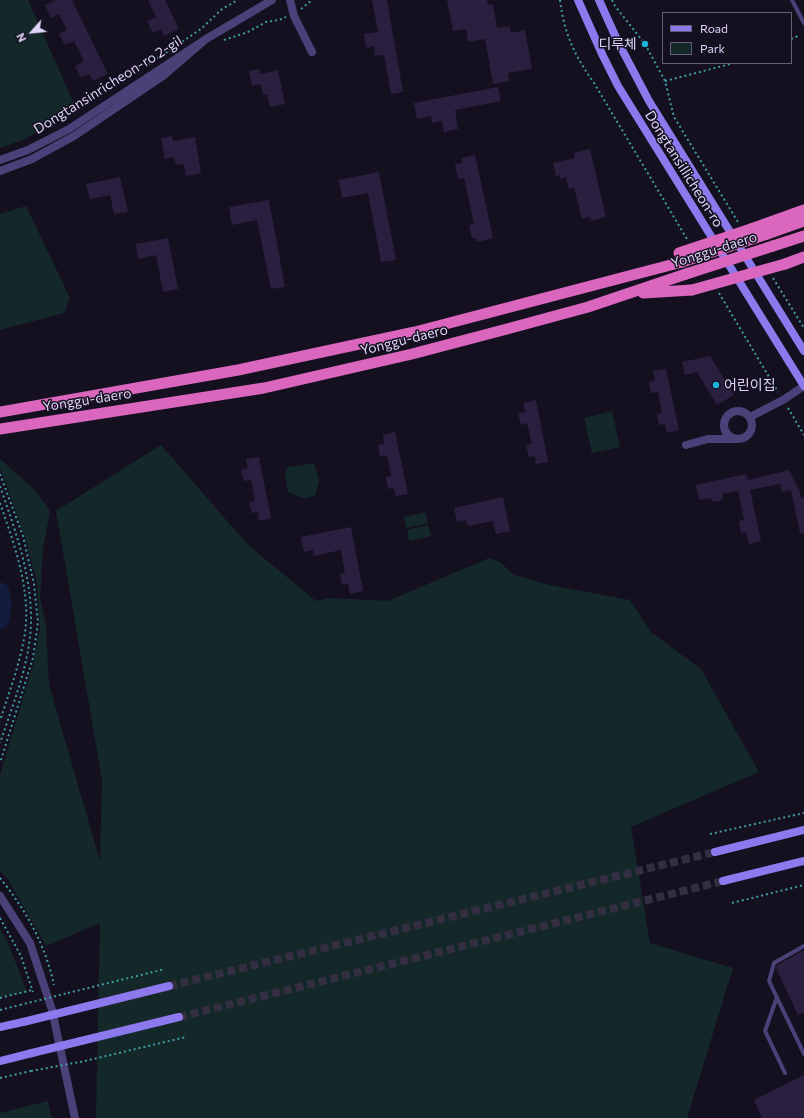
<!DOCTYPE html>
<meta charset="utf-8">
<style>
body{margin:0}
#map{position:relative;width:804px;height:1118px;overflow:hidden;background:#151020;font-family:Commissioner,sans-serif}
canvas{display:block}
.legend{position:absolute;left:662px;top:12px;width:130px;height:52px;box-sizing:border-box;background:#151020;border:1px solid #655f77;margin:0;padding:5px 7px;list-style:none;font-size:12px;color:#ded5f9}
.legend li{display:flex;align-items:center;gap:8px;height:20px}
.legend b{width:20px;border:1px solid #655f77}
.north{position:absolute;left:12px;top:12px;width:40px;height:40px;-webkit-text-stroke:3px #151020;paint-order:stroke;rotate:243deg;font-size:11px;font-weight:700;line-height:16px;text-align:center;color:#ded5f9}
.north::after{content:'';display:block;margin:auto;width:14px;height:18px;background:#ded5f9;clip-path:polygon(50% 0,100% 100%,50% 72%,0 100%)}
</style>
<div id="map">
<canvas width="804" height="1118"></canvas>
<ul class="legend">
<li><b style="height:5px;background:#8b79ed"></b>Road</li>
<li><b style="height:11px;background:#142729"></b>Park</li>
</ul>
<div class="north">N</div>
</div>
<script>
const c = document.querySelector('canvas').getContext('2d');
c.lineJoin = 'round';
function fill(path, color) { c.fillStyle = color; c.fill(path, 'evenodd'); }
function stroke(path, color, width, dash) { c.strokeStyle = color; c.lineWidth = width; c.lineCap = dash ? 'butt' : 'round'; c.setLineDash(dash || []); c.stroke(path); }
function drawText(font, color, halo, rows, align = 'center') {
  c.font = font + ' Commissioner,"Noto Sans KR",sans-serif'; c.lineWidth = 3; c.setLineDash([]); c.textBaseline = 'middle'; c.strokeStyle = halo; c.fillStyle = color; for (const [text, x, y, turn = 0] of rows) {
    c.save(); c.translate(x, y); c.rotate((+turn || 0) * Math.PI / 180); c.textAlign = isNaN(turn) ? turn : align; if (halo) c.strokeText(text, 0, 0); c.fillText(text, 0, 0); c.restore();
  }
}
fill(new Path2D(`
 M 0,0 L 28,0 L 76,108 L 23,140 L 0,148 Z
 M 26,206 L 70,298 L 64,313 L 0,330 L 0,214 Z
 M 612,411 L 620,447 L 592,453 L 584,418 Z
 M 161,445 L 248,545 L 316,601 L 329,598 L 388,601 L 489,558 L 500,562 L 514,575 L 550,585 L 630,600 L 651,632 L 701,669 L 759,772 L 631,827 L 650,943 L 733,968 L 687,1118 L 96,1118 L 100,923 L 46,946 L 7,878 L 0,871 L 0,775 L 33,665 L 40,628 L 37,583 L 25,538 L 0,467 L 0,459 L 34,489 L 50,511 L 43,548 L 40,598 L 46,625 L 49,685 L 100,861 L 102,780 L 56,511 Z
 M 314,463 L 319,481 L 315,495 L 305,499 L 288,492 L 285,473 L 288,467 Z
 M 425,512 L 428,523 L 406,528 L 404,517 Z
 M 428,525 L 431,536 L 409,541 L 407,530 Z
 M 0,929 L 7,940 L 27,992 L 0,997 Z
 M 48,1101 L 52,1118 L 0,1118 L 0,1113 Z`), '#142729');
stroke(new Path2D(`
 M 0,592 L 2,607 L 0,619`), '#121d3e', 19);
fill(new Path2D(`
 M 56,0 L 72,0 L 108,74 L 93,81 L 89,74 L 81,78 L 75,66 L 84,61 L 74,41 L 65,45 L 59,34 L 67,30 L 59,14 L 51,18 L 45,5 Z
 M 148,0 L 165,0 L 179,29 L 164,36 L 161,29 L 153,33 L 147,21 L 156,17 Z
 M 372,0 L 387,0 L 403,92 L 391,94 L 384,55 L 375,56 L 374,46 L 366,48 L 364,34 L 378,32 Z
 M 447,0 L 487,0 L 488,5 L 493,4 L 497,28 L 510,26 L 511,33 L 525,30 L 532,69 L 508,73 L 509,81 L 493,84 L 485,39 L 468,42 L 466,29 L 453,31 Z
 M 259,69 L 260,74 L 278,70 L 285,104 L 270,107 L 267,94 L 263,95 L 261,84 L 252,86 L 249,71 Z
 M 498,87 L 501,101 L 455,110 L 458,129 L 444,132 L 442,121 L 432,123 L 431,116 L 417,119 L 414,103 Z
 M 172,136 L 173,141 L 195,137 L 201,173 L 186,176 L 184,164 L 176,165 L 174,157 L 165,159 L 161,138 Z
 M 590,149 L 606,217 L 591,221 L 590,217 L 582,219 L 574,188 L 569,189 L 566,177 L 560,179 L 560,175 L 556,176 L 553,163 L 575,158 L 574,153 Z
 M 475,155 L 493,238 L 477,242 L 476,238 L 472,238 L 469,225 L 474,224 L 464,178 L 458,179 L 455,164 L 462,163 L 462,158 Z
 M 379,172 L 396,260 L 381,262 L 368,193 L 342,198 L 339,180 Z
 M 120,177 L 128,212 L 114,214 L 110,195 L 90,199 L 86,184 Z
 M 269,200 L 285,287 L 271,289 L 257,220 L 232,225 L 229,207 Z
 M 168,238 L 178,289 L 163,292 L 156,255 L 138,259 L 136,244 Z
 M 710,356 L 734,395 L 717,405 L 697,372 L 685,375 L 682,362 Z
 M 666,369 L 679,430 L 667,433 L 665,424 L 659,425 L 657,414 L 662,413 L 658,392 L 651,393 L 649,382 L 655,380 L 653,371 Z
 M 536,400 L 548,462 L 536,464 L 535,456 L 529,457 L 526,445 L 532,444 L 527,423 L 521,425 L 518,413 L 525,412 L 523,403 Z
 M 395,432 L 408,494 L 396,496 L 394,488 L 388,489 L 386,477 L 391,476 L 387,455 L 380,457 L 378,445 L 384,444 L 383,435 Z
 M 259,457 L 271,518 L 259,521 L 258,512 L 252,513 L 249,502 L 255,501 L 251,480 L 244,481 L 241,470 L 248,468 L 246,459 Z
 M 789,470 L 799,489 L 801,498 L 804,498 L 804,533 L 800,533 L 791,490 L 782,492 L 780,484 L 750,490 L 761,541 L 749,544 L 746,532 L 741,533 L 739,521 L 744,520 L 738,491 L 722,494 L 723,500 L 713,502 L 711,498 L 699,500 L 696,485 L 746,474 L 748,480 Z
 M 503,497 L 510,531 L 496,534 L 493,521 L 468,526 L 466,520 L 457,522 L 454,508 Z
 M 351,527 L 363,591 L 350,594 L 348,584 L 342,585 L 340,574 L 345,573 L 341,550 L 314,556 L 313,550 L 304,552 L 301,537 Z
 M 804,950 L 804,1012 L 798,1015 L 776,968 L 777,965 Z
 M 804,1075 L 804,1118 L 762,1118 L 754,1100 Z`), '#291f3f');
stroke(new Path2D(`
 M 169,986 L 715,852
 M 179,1017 L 723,881`), '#332e41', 8, [8, 4]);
stroke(new Path2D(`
 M 560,0 C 564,34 575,56 594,83 L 687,239
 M 612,0 L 615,6 L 645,44 L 665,81 L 674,117 L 738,222
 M 301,9 L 312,0
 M 791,39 L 798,36
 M 224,40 L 248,32 L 266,22 L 279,20 L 286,17
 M 149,64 L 201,29 L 222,9 L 238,0
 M 665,81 L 734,63
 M 773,278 L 804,328
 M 719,293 L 778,392
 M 788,408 L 804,435
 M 0,474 L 23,536 L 34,584 L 38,622 L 33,658 L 0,763
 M 0,486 C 15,530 31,572 31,619 C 31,661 13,704 0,743
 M 0,503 C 14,544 31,589 25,633 C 20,664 9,692 0,721
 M 710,834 L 804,813
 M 0,878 C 26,910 45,944 54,985
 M 732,903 L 804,885
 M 0,918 L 21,956 L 33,992
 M 68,993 L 165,969
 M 0,998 L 32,990
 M 0,1010 L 20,1005
 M 85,1061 L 186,1037
 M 0,1078 L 31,1071`), '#3e9da4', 2, [2, 3]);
stroke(new Path2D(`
 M 792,0 L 804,23
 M 804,946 L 774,963 L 769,981 L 804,1054
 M 777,997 L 765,1031 L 785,1073`), '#4b4179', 4);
stroke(new Path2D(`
 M 290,0 L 294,16 L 312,52
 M724 425a14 14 0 1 1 28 0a14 14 0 1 1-28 0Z
 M 750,417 L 783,400 L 804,386
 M 686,445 L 708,439 L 734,439`), '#4b4179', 8);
stroke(new Path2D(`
 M 206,39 L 272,0
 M 0,160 L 28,150 L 69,129 L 206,39 L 163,76 L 74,136 L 32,159 L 0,171
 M 0,896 L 30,943 L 52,1010 L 75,1118`), '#4b4179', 8);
stroke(new Path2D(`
 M 578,0 L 603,56 L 618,86 L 804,386
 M 599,0 L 618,42 L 649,101 L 804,351
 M 715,852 L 804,830
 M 723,881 L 804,861
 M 72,1010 L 169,986
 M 0,1027 L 23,1022
 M 81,1041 L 179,1017
 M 0,1061 L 32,1053`), '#8b79ed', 8);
stroke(new Path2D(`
 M 751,229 L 804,210
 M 767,234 L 804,221
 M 773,246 L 804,236
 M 785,264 L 804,257
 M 643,293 L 692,290
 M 0,412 L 238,370 L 415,332 L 682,262
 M 0,429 L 264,388 L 412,354 L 507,329 L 588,307 L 686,274`), '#da66be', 11);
stroke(new Path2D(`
 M 20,1005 L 68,993
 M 31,1071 L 85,1061`), '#3e9da4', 2, [2, 3]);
stroke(new Path2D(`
 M 23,1022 L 72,1010
 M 32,1053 L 81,1041`), '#8b79ed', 8);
stroke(new Path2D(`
 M 679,253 L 751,229
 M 682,262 L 767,234
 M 686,274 L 773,246
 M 692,290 L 785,264`), '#da66be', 11);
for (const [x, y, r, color] of [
 [645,44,4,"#1eb1dc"],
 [716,385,4,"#1eb1dc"]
]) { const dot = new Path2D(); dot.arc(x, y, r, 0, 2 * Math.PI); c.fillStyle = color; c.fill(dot); stroke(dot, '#151020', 1.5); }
drawText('14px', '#ded5f9', '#151020', [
 ["디루체",637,44],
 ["어린이집",724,385,"left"]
], 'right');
drawText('14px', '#ded5f9', '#151020', [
 ["Dongtansinricheon-ro 2-gil",108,85,-32],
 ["Dongtansillicheon-ro",684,169,58],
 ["Yonggu-daero",714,250,-18],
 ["Yonggu-daero",404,340,-14],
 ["Yonggu-daero",87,400,-9]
]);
</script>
